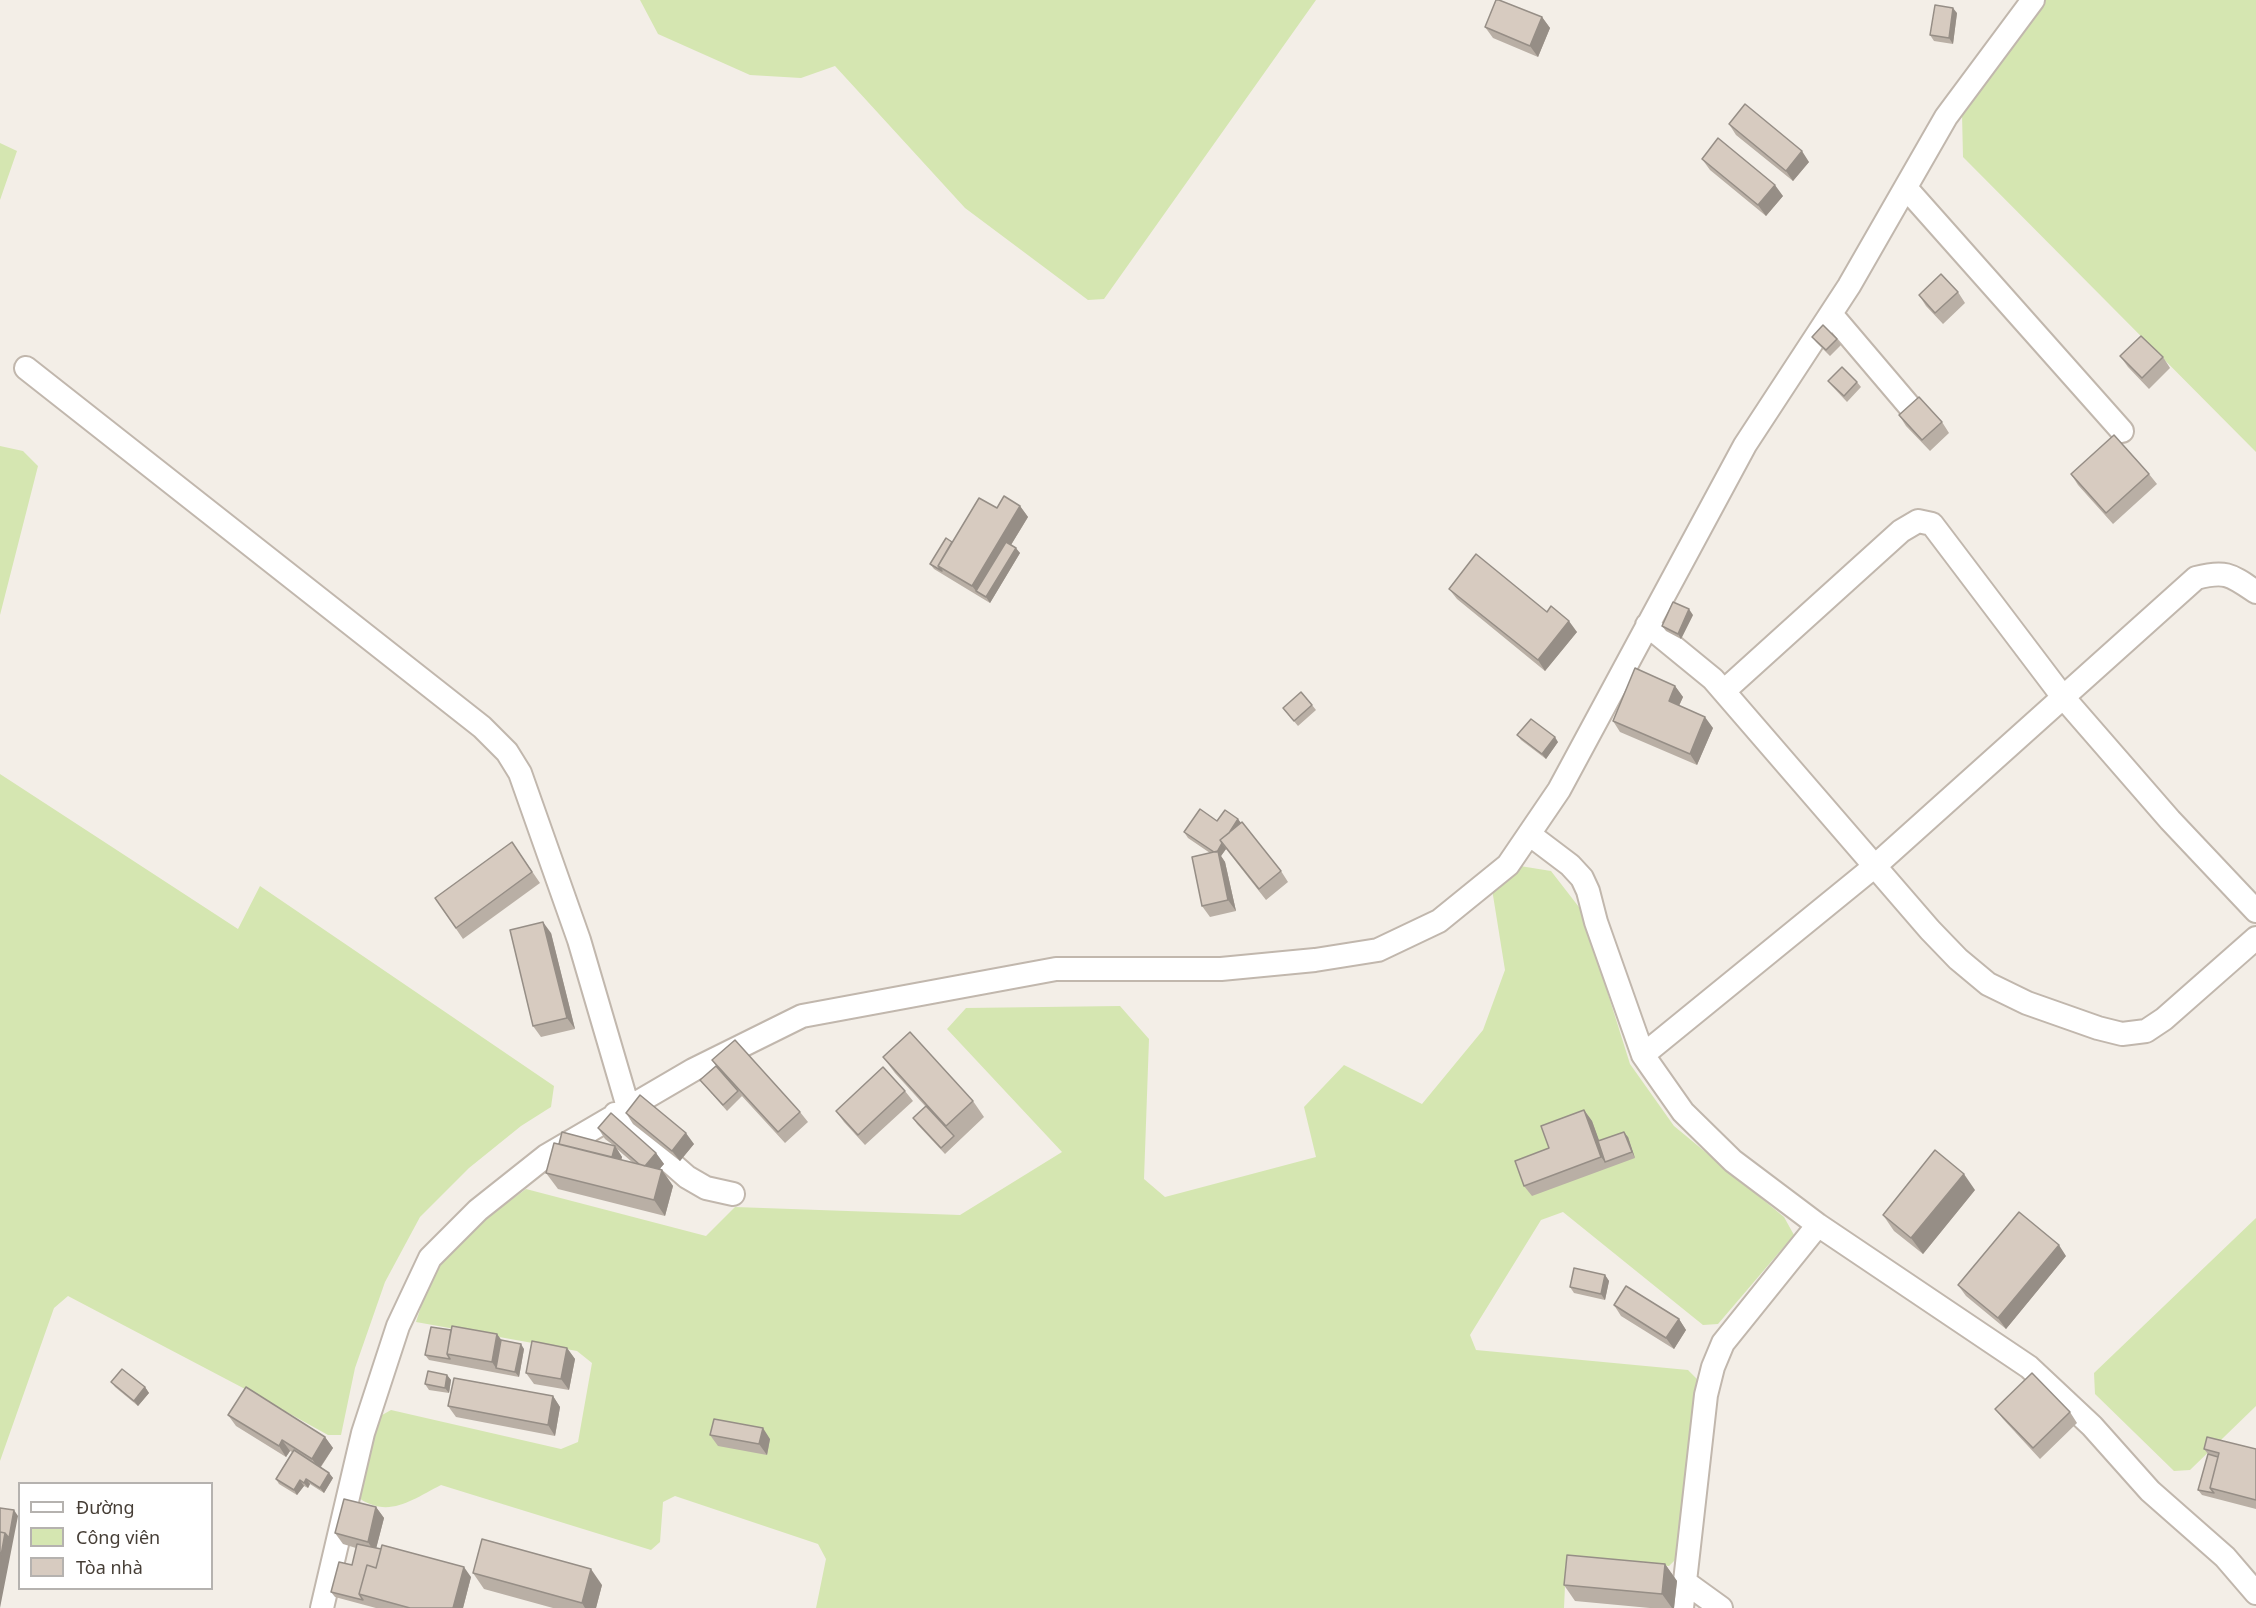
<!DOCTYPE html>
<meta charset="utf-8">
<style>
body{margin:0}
#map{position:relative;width:2256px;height:1608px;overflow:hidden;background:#f3eee7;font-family:"Noto Sans",sans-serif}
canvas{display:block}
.legend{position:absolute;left:18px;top:1482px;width:195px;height:108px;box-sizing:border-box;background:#fff;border:2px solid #b5b2af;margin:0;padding:8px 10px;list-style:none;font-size:18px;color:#463e36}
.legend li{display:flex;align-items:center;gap:12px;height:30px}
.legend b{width:30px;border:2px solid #b5b2af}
</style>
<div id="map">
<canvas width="2256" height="1608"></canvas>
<ul class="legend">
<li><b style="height:8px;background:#fff"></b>Đường</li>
<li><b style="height:16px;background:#d5e6b1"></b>Công viên</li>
<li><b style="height:16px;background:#d7cbc0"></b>Tòa nhà</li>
</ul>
</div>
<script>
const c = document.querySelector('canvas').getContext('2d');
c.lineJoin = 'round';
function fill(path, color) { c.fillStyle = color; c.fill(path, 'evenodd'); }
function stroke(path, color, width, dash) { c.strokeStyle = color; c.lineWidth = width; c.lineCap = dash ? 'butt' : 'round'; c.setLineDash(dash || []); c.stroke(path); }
fill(new Path2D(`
 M 640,0 L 1316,0 L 1104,299 L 1088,300 L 965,208 L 835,66 L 801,78 L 750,75 L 658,34 Z
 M 2045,0 L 2256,0 L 2256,452 L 1963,157 L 1962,114 Z
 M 0,143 L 17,151 L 0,200 Z
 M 0,446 L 23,451 L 38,466 L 0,615 Z
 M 0,774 L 238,929 L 260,886 L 554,1086 L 551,1107 L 521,1126 L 469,1168 L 420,1217 L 385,1282 L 355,1368 L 341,1435 L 328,1435 L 245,1389 L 68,1296 L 54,1308 L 0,1461 Z
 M 1520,866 L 1551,871 L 1582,911 L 1630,1064 L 1674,1126 L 1784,1217 L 1794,1235 L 1718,1324 L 1703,1325 L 1563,1212 L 1541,1220 L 1470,1335 L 1476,1350 L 1688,1370 L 1698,1380 L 1678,1557 L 1669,1566 L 1572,1557 L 1566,1563 L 1564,1608 L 816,1608 L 826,1559 L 818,1544 L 675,1496 L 663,1502 L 660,1542 L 651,1550 L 441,1485 C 411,1500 388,1520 356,1496 L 375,1419 L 391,1410 L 561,1449 L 578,1442 L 592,1363 L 577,1351 L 416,1322 L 431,1276 L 454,1248 L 493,1213 L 526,1189 L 706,1236 L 735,1207 L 960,1215 L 1062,1152 L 947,1029 L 966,1008 L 1120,1006 L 1149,1039 L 1144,1179 L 1165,1197 L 1316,1157 L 1304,1107 L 1344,1065 L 1422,1104 L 1483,1030 L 1505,970 L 1492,889 Z
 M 2256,1218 L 2256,1406 L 2190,1470 L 2174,1471 L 2095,1394 L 2094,1373 Z`), '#d5e6b1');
const minor = new Path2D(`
 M 1906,188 L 2122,431
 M 1831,314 L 1916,414
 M 26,368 L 482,727 L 507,752 L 520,773 L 579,940 L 628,1107
 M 1647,625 L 1713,679 L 1930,930 L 1958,959 L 1988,984 L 2027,1003 L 2098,1028 L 2122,1034 L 2146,1031 L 2164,1019 L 2256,938
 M 1724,691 L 1901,531 L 1918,521 L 1932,524 L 2063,697 L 2170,820 L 2256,911
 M 1529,834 L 1570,865 L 1582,878 L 1588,891 L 1596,922 L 1643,1055 L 1683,1112 L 1733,1161 L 1818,1225 L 2029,1367 L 2092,1426 L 2150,1491 L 2225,1557 L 2256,1593
 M 1643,1055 L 1875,866 L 2196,578 C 2226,570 2231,575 2256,592
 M 615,1114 L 687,1177 L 706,1188 L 733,1194
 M 1685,1582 L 1721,1608
 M 322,1608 L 363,1433 L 398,1326 L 430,1258 L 478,1210 L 546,1156 L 693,1070 L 802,1016 L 1056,969 L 1221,969 L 1315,960 L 1378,950 L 1439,921 L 1508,865 L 1559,790 L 1745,445 L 1849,286 L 1946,117 L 2033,0
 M 1682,1608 L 1706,1395 L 1713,1367 L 1723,1343 L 1818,1225`);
stroke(minor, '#c1b7ad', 26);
stroke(minor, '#fff', 22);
fill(new Path2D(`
 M 1957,13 L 1953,44 L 1934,41 L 1930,35 Z
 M 1542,17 L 1550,28 L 1538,57 L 1493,38 L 1485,27 Z
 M 1729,124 L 1809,162 L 1793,181 L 1736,135 Z
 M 1702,159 L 1783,196 L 1766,216 L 1710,170 Z
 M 1958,292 L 1965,303 L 1943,324 L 1926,306 L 1919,295 Z
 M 1812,337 L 1837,339 L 1841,345 L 1830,356 L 1816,342 Z
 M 2120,356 L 2163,357 L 2170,368 L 2149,389 L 2128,367 Z
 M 1828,381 L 1857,382 L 1861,387 L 1847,402 L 1832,386 Z
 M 1899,415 L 1942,422 L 1949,433 L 1930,451 L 1906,426 Z
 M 2071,474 L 2149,474 L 2157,484 L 2113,524 L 2078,485 Z
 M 1020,506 L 1028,517 L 1011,545 L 1020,553 L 990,603 L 934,569 L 930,564 L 952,542 L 997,508 Z
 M 1449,589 L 1547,612 L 1577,632 L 1545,671 L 1457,599 Z
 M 1693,615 L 1681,639 L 1666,631 L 1662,626 Z
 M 1675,686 L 1683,697 L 1679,706 L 1713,728 L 1697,765 L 1620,732 L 1613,721 Z
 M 1312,705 L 1316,710 L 1298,726 L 1283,708 Z
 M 1517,735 L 1558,742 L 1546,759 L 1521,740 Z
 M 1217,821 L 1241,823 L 1281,871 L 1288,882 L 1266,900 L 1226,849 L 1221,856 L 1225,862 L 1236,911 L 1210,917 L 1202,906 L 1210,853 L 1188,838 L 1184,832 Z
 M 512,842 L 540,883 L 463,939 L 435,898 Z
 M 551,933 L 575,1029 L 541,1037 L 533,1026 Z
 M 883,1057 L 973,1101 L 984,1117 L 945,1154 L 917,1124 L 913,1118 L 926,1107 L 895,1073 Z
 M 712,1060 L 800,1112 L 808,1122 L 785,1143 L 741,1095 L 742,1096 L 727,1111 L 700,1080 L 716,1066 Z
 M 905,1091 L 913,1101 L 865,1145 L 844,1122 L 836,1111 Z
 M 1584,1110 L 1592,1121 L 1599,1141 L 1628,1137 L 1635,1158 L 1532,1196 L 1524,1186 L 1549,1148 Z
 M 626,1113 L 694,1144 L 680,1161 L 633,1124 Z
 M 598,1128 L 656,1153 L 664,1164 L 659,1169 L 662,1170 L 673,1186 L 665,1216 L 558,1189 L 546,1173 L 613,1145 L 605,1139 ZM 617,1149 L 632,1162 L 621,1160 L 622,1157 Z
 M 1975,1190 L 1923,1254 L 1894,1231 L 1883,1215 Z
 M 2066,1256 L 2006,1329 L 1966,1296 L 1958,1285 Z
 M 1605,1275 L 1609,1281 L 1605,1300 L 1574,1293 L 1570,1287 Z
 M 1614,1305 L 1679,1319 L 1686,1330 L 1674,1349 L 1621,1316 Z
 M 451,1330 L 497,1334 L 501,1340 L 524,1349 L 519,1377 L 429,1360 L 425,1355 Z
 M 567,1348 L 575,1359 L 569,1390 L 534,1384 L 526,1373 Z
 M 447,1375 L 451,1380 L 449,1393 L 429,1390 L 425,1384 Z
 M 111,1382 L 145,1387 L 149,1393 L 138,1406 L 115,1387 Z
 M 553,1396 L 560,1407 L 555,1436 L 456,1417 L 448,1406 Z
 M 1995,1409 L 2070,1412 L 2077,1423 L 2040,1459 L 2003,1419 Z
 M 228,1415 L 325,1437 L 333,1448 L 321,1467 L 329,1473 L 333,1478 L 324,1493 L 310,1484 L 308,1488 L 304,1486 L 297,1495 L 279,1484 L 276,1479 L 292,1452 L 290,1451 L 286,1457 L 236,1426 Z
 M 710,1435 L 770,1439 L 767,1455 L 718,1446 Z
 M 2204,1449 L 2256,1449 L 2256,1509 L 2202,1495 L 2198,1490 L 2208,1454 Z
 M 376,1507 L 384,1518 L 376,1548 L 471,1577 L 463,1608 L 376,1608 L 335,1597 L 331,1592 L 352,1565 L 356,1548 L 343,1544 L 335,1533 Z
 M 1665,1564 L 1677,1581 L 1674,1608 L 1650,1608 L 1575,1601 L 1564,1585 Z
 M 473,1573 L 602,1585 L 596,1608 L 553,1608 L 484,1589 Z`), '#b9afa5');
fill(new Path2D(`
 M 1953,8 L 1957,13 L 1953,44 L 1949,38 Z
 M 1542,17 L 1550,28 L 1538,57 L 1530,46 Z
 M 1802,151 L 1809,162 L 1793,181 L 1786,171 Z
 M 1775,185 L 1783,196 L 1766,216 L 1758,205 Z
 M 1020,506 L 1028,517 L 981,594 L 976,591 L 972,586 Z
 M 1016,548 L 1020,553 L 990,603 L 986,597 Z
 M 1689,609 L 1693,615 L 1681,639 L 1678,634 Z
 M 1569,621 L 1577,632 L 1545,671 L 1538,660 Z
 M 1675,686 L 1683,697 L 1676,712 L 1669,701 Z
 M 1705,717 L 1713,728 L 1697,765 L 1690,754 Z
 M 1555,737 L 1558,742 L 1546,759 L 1542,754 Z
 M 1238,819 L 1242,824 L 1222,843 Z
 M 1222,843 L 1226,849 L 1221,856 L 1225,862 L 1236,911 L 1228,900 L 1215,854 Z
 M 543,922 L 551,933 L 575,1029 L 567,1018 Z
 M 1584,1110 L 1592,1121 L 1607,1162 L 1605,1162 L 1601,1157 Z
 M 1624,1132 L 1628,1137 L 1635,1158 L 1632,1152 Z
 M 686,1133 L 694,1144 L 680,1161 L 672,1151 Z
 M 615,1146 L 622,1157 L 618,1172 L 611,1161 Z
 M 656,1153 L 664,1164 L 651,1179 L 643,1168 Z
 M 662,1170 L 673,1186 L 665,1216 L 654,1200 Z
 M 1964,1174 L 1975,1190 L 1923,1254 L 1911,1238 Z
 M 2059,1245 L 2066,1256 L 2006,1329 L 1998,1318 Z
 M 1605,1275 L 1609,1281 L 1605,1300 L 1601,1294 Z
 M 1679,1319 L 1686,1330 L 1674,1349 L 1666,1338 Z
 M 497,1334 L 505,1345 L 496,1368 L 492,1362 Z
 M 521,1344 L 524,1349 L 519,1377 L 515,1372 Z
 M 567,1348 L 575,1359 L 569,1390 L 561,1379 Z
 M 447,1375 L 451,1380 L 449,1393 L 445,1388 Z
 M 145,1387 L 149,1393 L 138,1406 L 134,1401 Z
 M 553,1396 L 560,1407 L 555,1436 L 548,1425 Z
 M 763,1428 L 770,1439 L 767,1455 L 759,1444 Z
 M 325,1437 L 333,1448 L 319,1469 L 312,1459 Z
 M 282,1440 L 290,1451 L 286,1457 L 279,1446 Z
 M 329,1473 L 333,1478 L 324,1493 L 320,1488 Z
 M 306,1479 L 310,1484 L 308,1488 L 304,1483 Z
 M 300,1480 L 304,1486 L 297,1495 L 294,1490 Z
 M 376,1507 L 384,1518 L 375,1553 L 368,1542 Z
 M 14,1510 L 18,1516 L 0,1608 L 0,1561 L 5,1533 Z
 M 1665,1564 L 1677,1581 L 1674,1608 L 1672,1608 L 1662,1594 Z
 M 464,1567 L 471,1577 L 463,1608 L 453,1608 Z
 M 591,1569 L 602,1585 L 596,1608 L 585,1608 L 582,1603 Z`), '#968e86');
const building = new Path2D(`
 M 1496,0 L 1499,0 L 1542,17 L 1530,46 L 1485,27 Z
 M 1935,5 L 1953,8 L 1949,38 L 1930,35 Z
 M 1745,104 L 1802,151 L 1786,171 L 1729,124 Z
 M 1718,138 L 1775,185 L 1758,205 L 1702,159 Z
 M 1941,274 L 1958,292 L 1935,313 L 1919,295 Z
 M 1823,325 L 1837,339 L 1826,350 L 1812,337 Z
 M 2141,336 L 2163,357 L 2142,378 L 2120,356 Z
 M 1842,367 L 1857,382 L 1844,396 L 1828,381 Z
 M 1919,397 L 1942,422 L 1922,440 L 1899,415 Z
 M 2114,435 L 2149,474 L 2106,513 L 2071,474 Z
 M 1004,496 L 1020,506 L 972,586 L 938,566 L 979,498 L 997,508 Z
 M 946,538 L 952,542 L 938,566 L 942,571 L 930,564 Z
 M 1006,542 L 1016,548 L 986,597 L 976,591 Z
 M 1476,554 L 1547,612 L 1551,606 L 1569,621 L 1538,660 L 1449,589 Z
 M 1673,602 L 1689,609 L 1678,634 L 1662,626 Z
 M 1635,668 L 1675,686 L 1669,701 L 1705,717 L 1690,754 L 1613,721 Z
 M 1301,692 L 1312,705 L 1294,721 L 1283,708 Z
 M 1531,719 L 1555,737 L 1542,754 L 1517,735 Z
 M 1200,809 L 1217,821 L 1225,810 L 1238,819 L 1229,833 L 1220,840 L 1222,843 L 1217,852 L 1214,852 L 1184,832 Z
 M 1242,822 L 1281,871 L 1259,889 L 1220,840 Z
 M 512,842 L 532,872 L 456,928 L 435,898 Z
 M 1218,851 L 1228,900 L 1202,906 L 1192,857 Z
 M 543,922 L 567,1018 L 533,1026 L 510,930 Z
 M 910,1032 L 973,1101 L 946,1126 L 883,1057 Z
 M 735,1040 L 800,1112 L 778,1132 L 712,1060 Z
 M 716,1066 L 738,1091 L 723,1105 L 700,1080 Z
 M 883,1067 L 905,1091 L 858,1135 L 836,1111 Z
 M 640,1095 L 686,1133 L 672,1151 L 626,1113 Z
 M 926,1106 L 954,1136 L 941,1148 L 913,1118 Z
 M 1584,1110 L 1601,1157 L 1524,1186 L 1515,1161 L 1549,1148 L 1541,1126 Z
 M 611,1113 L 656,1153 L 645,1166 L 639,1164 L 598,1128 Z
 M 562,1132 L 615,1146 L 612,1157 L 559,1144 Z
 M 1624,1132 L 1632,1152 L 1605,1162 L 1598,1141 Z
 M 554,1143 L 662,1170 L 654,1200 L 546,1173 Z
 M 1935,1150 L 1964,1174 L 1911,1238 L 1883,1215 Z
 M 2019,1212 L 2059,1245 L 1998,1318 L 1958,1285 Z
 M 1574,1268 L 1605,1275 L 1601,1294 L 1570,1287 Z
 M 1626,1286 L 1679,1319 L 1666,1338 L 1614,1305 Z
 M 452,1326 L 497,1334 L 492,1362 L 447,1354 Z
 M 431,1327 L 451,1330 L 447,1354 L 450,1359 L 425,1355 Z
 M 501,1340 L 521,1344 L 515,1372 L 496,1368 Z
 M 532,1341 L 567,1348 L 561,1379 L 526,1373 Z
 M 122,1369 L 145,1387 L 134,1401 L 111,1382 Z
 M 428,1371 L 447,1375 L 445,1388 L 425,1384 Z
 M 2032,1373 L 2070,1412 L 2033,1448 L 1995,1409 Z
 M 454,1378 L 553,1396 L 548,1425 L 448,1406 Z
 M 246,1387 L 325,1437 L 312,1459 L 282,1440 L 279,1446 L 228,1415 Z
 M 714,1419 L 763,1428 L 759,1444 L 710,1435 Z
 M 2207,1437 L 2256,1449 L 2256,1500 L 2210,1488 L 2219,1453 L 2204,1449 Z
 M 294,1450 L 329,1473 L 320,1488 L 306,1479 L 304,1483 L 300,1480 L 294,1490 L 276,1479 Z
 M 2208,1454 L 2218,1457 L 2210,1488 L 2214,1493 L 2198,1490 Z
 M 344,1499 L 376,1507 L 368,1542 L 335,1533 Z
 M 0,1508 L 14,1510 L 9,1538 L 5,1533 L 0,1532 Z
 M 0,1532 L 5,1533 L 0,1561 Z
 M 482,1539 L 591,1569 L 582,1603 L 473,1573 Z
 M 357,1544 L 381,1549 L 376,1568 L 367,1565 L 359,1594 L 363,1600 L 331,1592 L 339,1562 L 352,1565 Z
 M 382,1545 L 464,1567 L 453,1608 L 410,1608 L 359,1594 L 367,1565 L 376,1568 Z
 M 1567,1555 L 1665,1564 L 1662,1594 L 1564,1585 Z`);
fill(building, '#d7cbc0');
stroke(building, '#968e86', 1.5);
</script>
